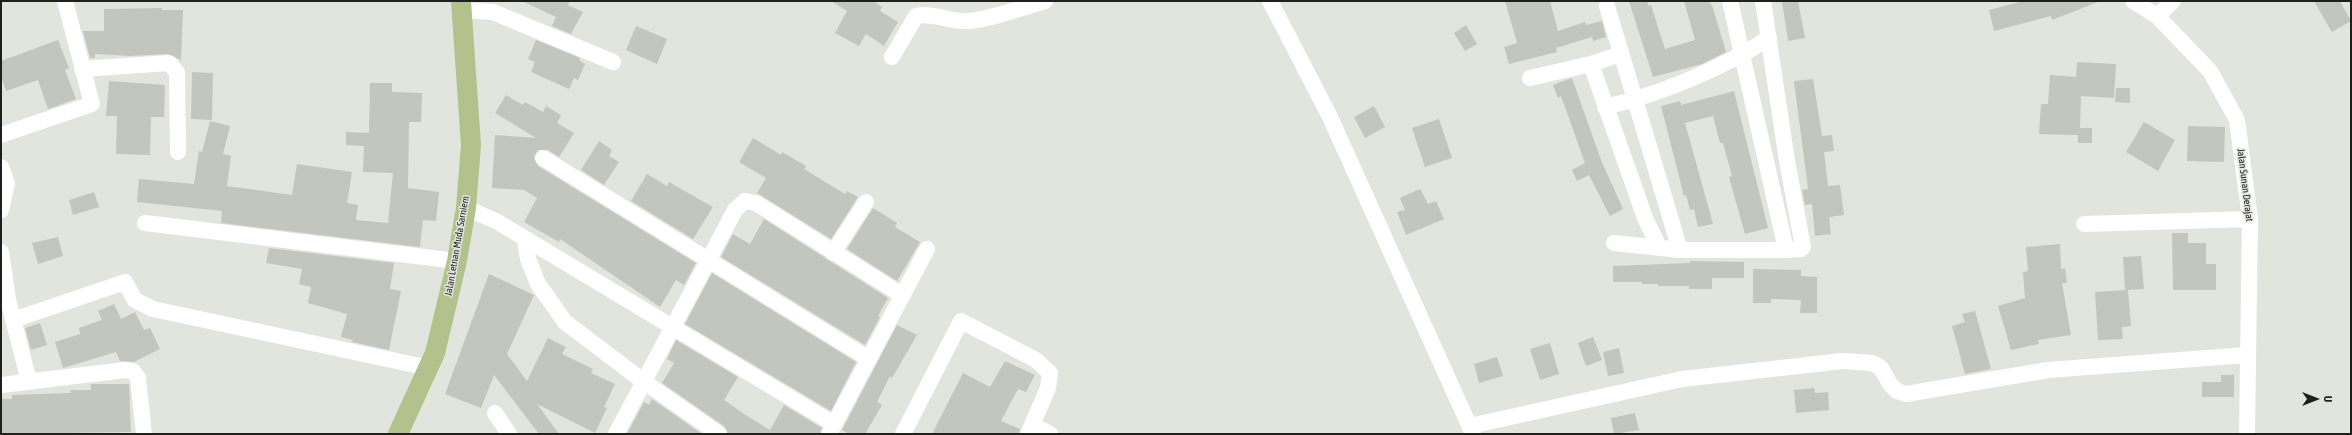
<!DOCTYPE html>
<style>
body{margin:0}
#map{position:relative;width:2352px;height:435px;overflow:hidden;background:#e2e5dd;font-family:"Asap Condensed",sans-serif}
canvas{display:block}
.frame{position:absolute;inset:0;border:2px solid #1f201d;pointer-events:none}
.north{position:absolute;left:2296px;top:379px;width:40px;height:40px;-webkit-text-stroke:3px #e2e5dd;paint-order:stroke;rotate:90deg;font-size:11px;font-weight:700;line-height:16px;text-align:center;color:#1f201d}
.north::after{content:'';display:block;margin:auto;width:14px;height:18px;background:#1f201d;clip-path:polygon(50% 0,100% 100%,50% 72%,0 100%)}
</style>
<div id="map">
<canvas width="2352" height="435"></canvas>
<div class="frame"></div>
<div class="north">U</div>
</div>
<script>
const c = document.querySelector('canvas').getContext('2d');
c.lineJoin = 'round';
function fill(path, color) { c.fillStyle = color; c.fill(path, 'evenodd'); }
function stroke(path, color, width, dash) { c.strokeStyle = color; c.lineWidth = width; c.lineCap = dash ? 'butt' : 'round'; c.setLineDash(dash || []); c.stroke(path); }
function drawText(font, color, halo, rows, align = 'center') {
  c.font = font + ' "Asap Condensed",sans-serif'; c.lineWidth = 3; c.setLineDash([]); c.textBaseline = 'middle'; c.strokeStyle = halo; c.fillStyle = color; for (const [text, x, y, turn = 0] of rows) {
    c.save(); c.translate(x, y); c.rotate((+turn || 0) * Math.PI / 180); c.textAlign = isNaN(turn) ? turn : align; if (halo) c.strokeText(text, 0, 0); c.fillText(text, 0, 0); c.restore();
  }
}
fill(new Path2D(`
 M 522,1 L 570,1 L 568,5 L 583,12 L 571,34 L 552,26 L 556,17 Z
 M 831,1 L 873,1 L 882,7 L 880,11 L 898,22 L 884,46 L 866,34 L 859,46 L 835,33 L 847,11 Z
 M 1505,1 L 1550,1 L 1558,31 L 1585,22 L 1586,25 L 1602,21 L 1606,37 L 1593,41 L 1592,37 L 1556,48 L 1557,52 L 1509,64 L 1504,47 L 1517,43 Z
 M 1629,1 L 1647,1 L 1649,6 L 1651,5 L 1665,49 L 1695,40 L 1684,1 L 1709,1 L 1711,5 L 1712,5 L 1726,52 L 1702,64 L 1653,77 Z
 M 1782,1 L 1798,1 L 1805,38 L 1788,41 Z
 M 2023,1 L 2098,1 L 2098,2 L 2052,20 L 2051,16 L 1994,31 L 1989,10 Z
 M 2314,1 L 2340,1 L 2351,21 L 2332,32 Z
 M 162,8 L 162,10 L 183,10 L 181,60 L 168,54 L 130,56 L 95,54 L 95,58 L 90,58 L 83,31 L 104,31 L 104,9 Z
 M 1466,25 L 1477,44 L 1465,51 L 1454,33 Z
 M 636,26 L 667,39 L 657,64 L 626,50 Z
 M 58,40 L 69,68 L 65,70 L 76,99 L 48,109 L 38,80 L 6,91 L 1,76 L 1,61 Z
 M 536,40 L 580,58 L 579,60 L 585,64 L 578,80 L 574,78 L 569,89 L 531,72 L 535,62 L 528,59 Z
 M 2077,62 L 2116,64 L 2114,98 L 2081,96 L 2080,128 L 2092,128 L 2092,143 L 2078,143 L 2078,135 L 2039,134 L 2041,104 L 2048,104 L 2050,75 L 2076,77 Z
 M 192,72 L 213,73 L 212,120 L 191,119 Z
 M 1572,78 L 1601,160 L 1623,209 L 1610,216 L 1589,175 L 1577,181 L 1572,170 L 1585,163 L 1561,96 L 1558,98 L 1553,85 Z
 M 1813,79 L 1822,136 L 1832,135 L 1834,151 L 1824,152 L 1828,186 L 1840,185 L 1844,215 L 1829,217 L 1831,234 L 1815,236 L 1812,204 L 1805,205 L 1802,190 L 1808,189 L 1794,81 Z
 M 109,81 L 165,85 L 164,117 L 151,117 L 150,155 L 116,154 L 117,116 L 106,116 Z
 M 370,83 L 392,83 L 392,92 L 422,93 L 421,122 L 409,122 L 408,188 L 439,192 L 436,221 L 423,220 L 420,247 L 221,223 L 222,211 L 137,202 L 139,179 L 194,184 L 199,151 L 202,152 L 210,121 L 230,126 L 223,154 L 231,156 L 227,186 L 292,195 L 297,164 L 352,172 L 347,203 L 358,205 L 356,220 L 388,223 L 393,173 L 363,172 L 364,146 L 346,145 L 346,132 L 369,133 Z
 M 2116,88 L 2130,88 L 2130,103 L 2115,102 Z
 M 1734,91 L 1768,228 L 1745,234 L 1729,177 L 1732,176 L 1723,143 L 1720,143 L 1713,116 L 1685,123 L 1713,224 L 1698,227 L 1694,209 L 1690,210 L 1686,195 L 1684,196 L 1661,106 L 1680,101 L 1681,105 Z
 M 506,95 L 523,105 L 525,102 L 543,112 L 546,106 L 561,115 L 557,123 L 574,133 L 559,157 L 548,150 L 538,150 L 534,158 L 538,166 L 696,263 L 684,285 L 676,280 L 660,307 L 560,239 L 559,242 L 524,222 L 537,198 L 524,190 L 492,188 L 495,135 L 536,138 L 495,113 Z
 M 1374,106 L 1385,127 L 1365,138 L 1354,117 Z
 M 1439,119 L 1452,158 L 1425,167 L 1412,128 Z
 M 2144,122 L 2175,140 L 2158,171 L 2126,152 Z
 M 2188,126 L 2225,127 L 2224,162 L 2187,161 Z
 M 753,138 L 781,155 L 782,152 L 806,166 L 804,169 L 845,194 L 847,191 L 858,197 L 831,239 L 757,193 L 766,178 L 739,162 Z
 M 599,141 L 612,150 L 609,156 L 619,162 L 604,185 L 581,170 Z
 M 647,174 L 667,186 L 669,182 L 713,207 L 693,239 L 631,201 Z
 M 1420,189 L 1428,204 L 1436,201 L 1444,219 L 1406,235 L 1397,212 L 1405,210 L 1400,198 Z
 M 94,192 L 99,207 L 73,215 L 69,200 Z
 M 873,208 L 897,223 L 895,227 L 920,242 L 897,281 L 847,249 Z
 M 764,219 L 888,298 L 878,316 L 880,317 L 865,345 L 721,257 L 733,234 L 750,244 Z
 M 2172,233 L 2188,233 L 2188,243 L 2206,243 L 2206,264 L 2216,264 L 2216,290 L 2173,290 Z
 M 58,237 L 63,256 L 38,264 L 32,243 Z
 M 2060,244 L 2061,269 L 2065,268 L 2067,283 L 2062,283 L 2071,335 L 2038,340 L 2039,344 L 2011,350 L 1998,306 L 2025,298 L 2023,272 L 2028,271 L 2026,247 Z
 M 269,248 L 394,263 L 390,289 L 401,291 L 389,350 L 352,342 L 353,340 L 341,337 L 347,314 L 308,303 L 311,287 L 299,284 L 302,269 L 266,263 Z
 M 2141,256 L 2144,289 L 2128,290 L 2131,326 L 2122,327 L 2123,339 L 2098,340 L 2095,292 L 2125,290 L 2123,257 Z
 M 1690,261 L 1744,262 L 1744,278 L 1712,278 L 1712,289 L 1689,289 L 1689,286 L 1658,286 L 1658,284 L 1642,284 L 1642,282 L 1613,282 L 1613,266 L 1690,263 Z
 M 1753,269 L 1801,270 L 1801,276 L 1817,277 L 1817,313 L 1800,313 L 1801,300 L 1771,299 L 1771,303 L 1753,303 Z
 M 712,273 L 856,362 L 831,411 L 685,324 Z
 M 489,274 L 534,295 L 507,354 L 527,381 L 548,338 L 566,347 L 562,354 L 593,369 L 591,373 L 615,384 L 604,407 L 607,408 L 595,433 L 537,404 L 559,434 L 539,434 L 494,375 L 481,408 L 445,394 Z
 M 114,304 L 121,319 L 135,312 L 144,330 L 150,328 L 160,349 L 134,362 L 120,361 L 116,352 L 63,368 L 55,342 L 80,334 L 79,328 L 102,320 L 98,311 Z
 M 1975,311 L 1991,369 L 1965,374 L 1952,326 L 1965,322 L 1962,314 Z
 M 40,323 L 47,345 L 31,350 L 25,328 Z
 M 897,325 L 917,335 L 892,378 L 890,376 L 877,402 L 882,405 L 865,434 L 849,434 L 842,430 Z
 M 1593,337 L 1602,360 L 1586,366 L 1578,343 Z
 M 676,340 L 738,377 L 724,400 L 747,416 L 770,430 L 784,405 L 822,428 L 820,434 L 728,434 L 724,426 L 662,383 L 674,363 L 667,359 Z
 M 1550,343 L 1559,374 L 1540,380 L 1530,349 Z
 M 1619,348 L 1624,373 L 1608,376 L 1603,352 Z
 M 1497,357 L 1503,376 L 1479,383 L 1474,364 Z
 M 1005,361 L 1035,375 L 1026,392 L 1018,389 L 1001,421 L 1020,429 L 1019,434 L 932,434 L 963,373 L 990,387 Z
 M 2221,375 L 2234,375 L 2234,397 L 2202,397 L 2202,382 L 2221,382 Z
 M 91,384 L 129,384 L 131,432 L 1,434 L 1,399 L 12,399 L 12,395 L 71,393 L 70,390 L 91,390 Z
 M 1814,388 L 1815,393 L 1828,392 L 1829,410 L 1796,413 L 1794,390 Z
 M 652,399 L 702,434 L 627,434 L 644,402 L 649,405 Z
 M 1635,413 L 1639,430 L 1614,434 L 1611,418 Z`), '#c3c6be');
stroke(new Path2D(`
 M 1270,1 L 1330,117 L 1473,434
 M 1730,1 L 1786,250
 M 2133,1 L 2157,16 L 2210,71 L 2237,120 L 2250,219 L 2247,434
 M 1607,6 L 1680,250
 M 461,10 L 493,12 L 613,62
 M 2157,16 L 2173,1
 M 892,57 L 916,16 C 933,12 949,22 967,21 C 990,20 1023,7 1045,1
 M 1591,64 L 1645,218 L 1659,247
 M 82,69 L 169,63 L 177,72 L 178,152
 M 1530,78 L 1591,64 L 1621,54
 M 1605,107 C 1659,95 1723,68 1769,38
 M 1,135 L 92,104 L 65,1
 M 543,158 L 869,359
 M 1,167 L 7,183 L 1,210
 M 466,208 L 496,221 L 834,424
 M 145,223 L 457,261
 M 2084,224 L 2250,219
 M 525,240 L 528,259 L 538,284 L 565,322 L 643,381 L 719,434
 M 1614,243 L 1680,250 L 1786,250 L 1801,249 L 1803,247 L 1787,161 L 1763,1
 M 1,252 L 8,300 L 29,381
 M 833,253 L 866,202
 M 13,320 L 125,282 L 135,300 L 153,309 L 429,368
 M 1,385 L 125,370 L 133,371 L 138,378 L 144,434
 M 495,413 L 509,434
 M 1032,425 L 1050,434
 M 1470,426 L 1682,379 L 1843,361 L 1872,363 L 1881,368 L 1890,384 L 1897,391 L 1906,394 L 2048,370 L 2247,355
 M 616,434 L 735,210 L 745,201 L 756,203 L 902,295
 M 829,434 L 927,249
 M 903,434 L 961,321 L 1036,360 L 1050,373 L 1048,388 L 1028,434`), '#fff', 16);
stroke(new Path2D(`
 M 398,434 L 435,353 L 457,261 L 466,208 L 471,145 L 461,1`), '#b3c28d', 20);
drawText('10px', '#1f201d', '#e2e5dd', [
 ["Jalan Sunan Derajat",2245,185,83],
 ["Jalan Letnan Muda Sarniem",457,246,-80]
]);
</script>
